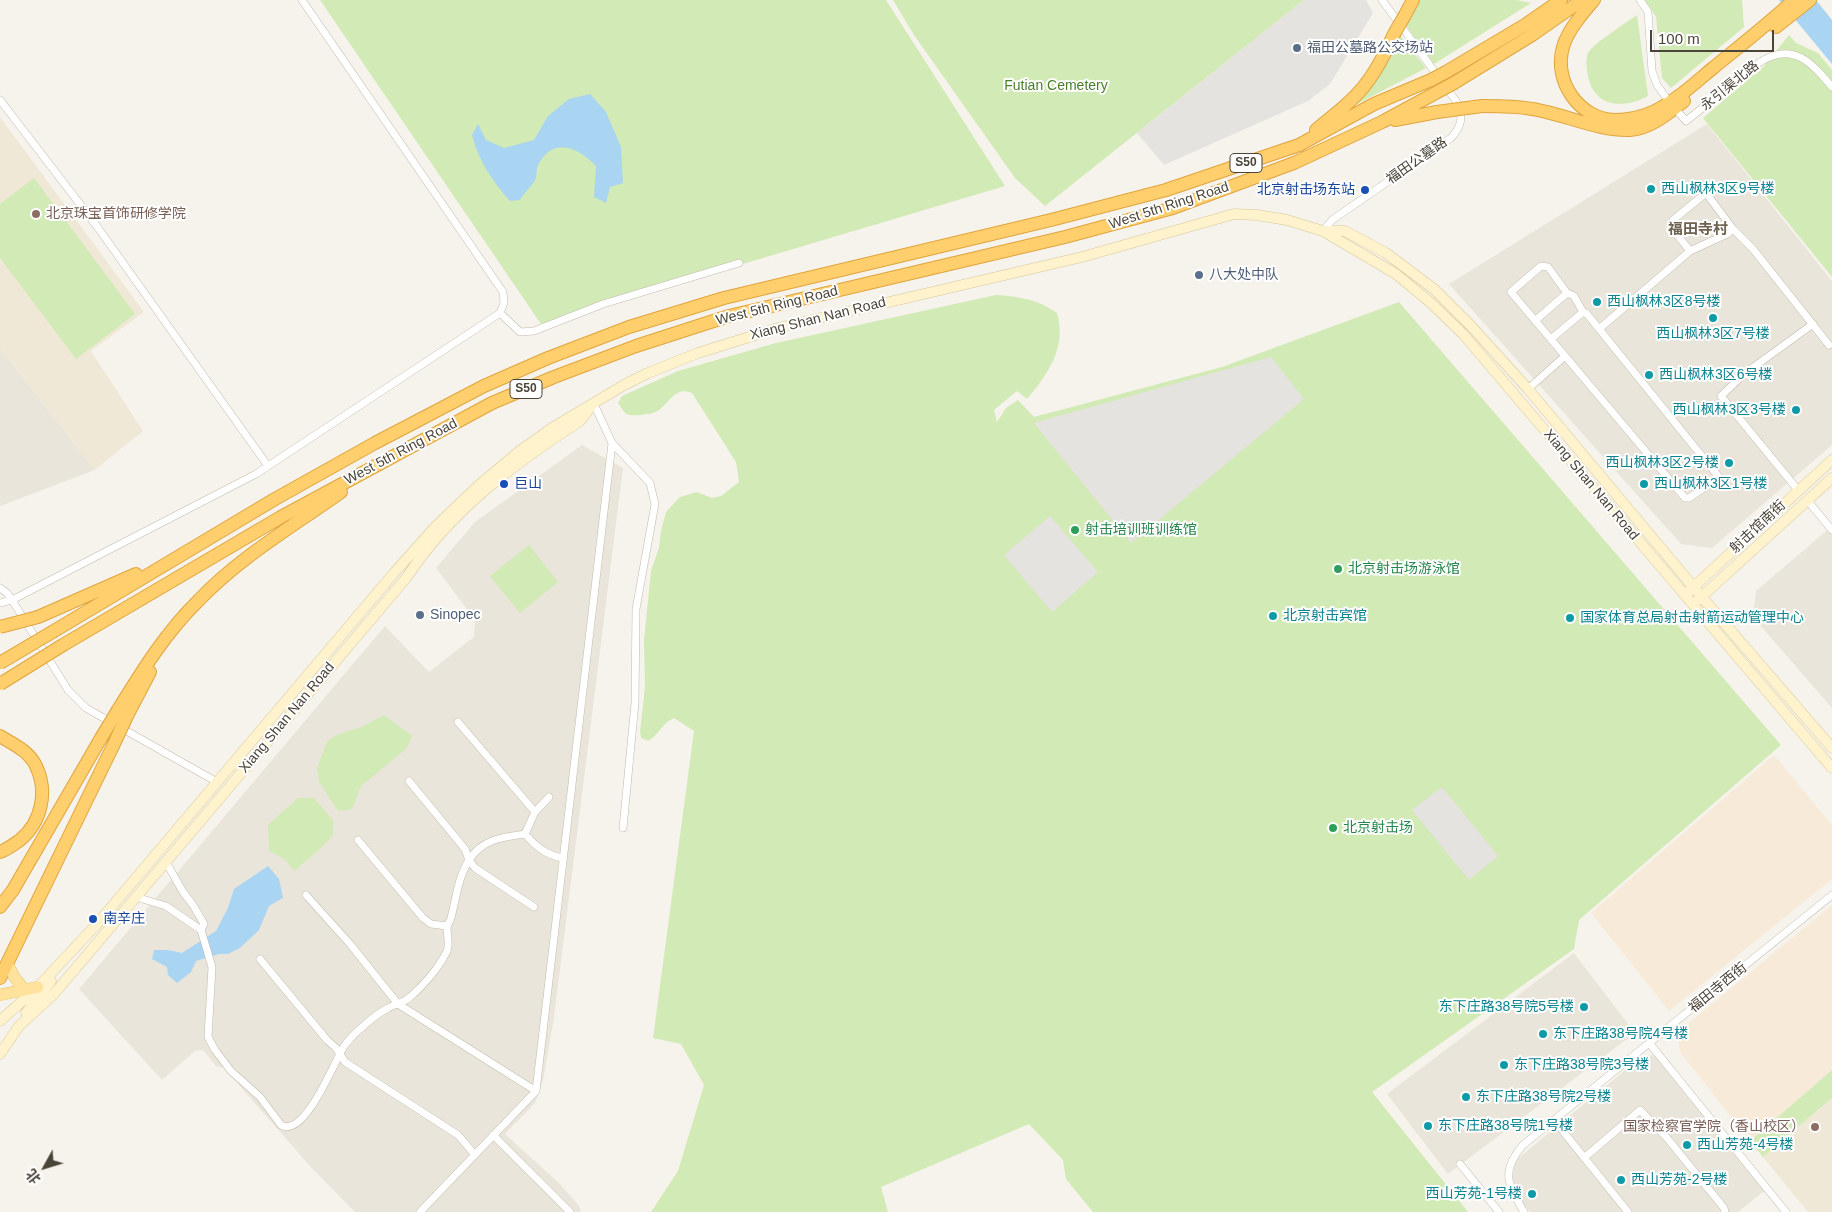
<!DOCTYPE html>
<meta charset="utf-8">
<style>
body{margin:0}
#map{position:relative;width:1832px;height:1212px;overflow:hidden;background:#f6f3ec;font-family:Arial,"Noto Sans SC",sans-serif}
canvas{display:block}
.north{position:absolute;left:20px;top:1142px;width:50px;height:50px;-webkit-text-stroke:4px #fff;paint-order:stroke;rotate:231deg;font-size:14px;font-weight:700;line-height:20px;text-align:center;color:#4b4439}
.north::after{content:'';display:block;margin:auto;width:18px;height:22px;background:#4b4439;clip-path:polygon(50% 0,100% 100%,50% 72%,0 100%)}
.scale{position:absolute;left:1650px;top:30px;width:124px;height:22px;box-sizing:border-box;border:2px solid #4b4439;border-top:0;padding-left:6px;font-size:15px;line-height:18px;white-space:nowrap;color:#4b4439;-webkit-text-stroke:4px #fff;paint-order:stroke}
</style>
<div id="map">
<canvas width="1832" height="1212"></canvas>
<div class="north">北</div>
<div class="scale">100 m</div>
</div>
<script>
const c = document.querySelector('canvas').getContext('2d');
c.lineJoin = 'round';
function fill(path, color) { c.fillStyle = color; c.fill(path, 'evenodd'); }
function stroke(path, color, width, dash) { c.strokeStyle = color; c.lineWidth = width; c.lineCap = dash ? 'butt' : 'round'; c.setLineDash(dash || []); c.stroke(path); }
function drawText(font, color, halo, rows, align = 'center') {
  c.font = font + ' Arial,"Noto Sans SC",sans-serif'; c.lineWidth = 4; c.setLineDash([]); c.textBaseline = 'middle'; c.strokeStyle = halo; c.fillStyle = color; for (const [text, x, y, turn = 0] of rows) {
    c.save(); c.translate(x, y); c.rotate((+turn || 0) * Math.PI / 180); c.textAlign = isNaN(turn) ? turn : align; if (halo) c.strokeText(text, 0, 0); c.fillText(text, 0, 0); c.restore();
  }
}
fill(new Path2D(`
 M 1707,124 L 1832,281 L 1832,445 L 1712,548 L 1681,544 L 1449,284 Z
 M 0,348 L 95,470 L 0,506 Z
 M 582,445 L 623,468 L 554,1017 L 543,1081 L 535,1103 L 505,1134 L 560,1184 L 579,1206 L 581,1212 L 355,1212 L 309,1165 L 224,1068 L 216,1066 L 203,1050 L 195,1051 L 162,1080 L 79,989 L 385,626 L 429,672 L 474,637 L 475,620 L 436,568 L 475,522 Z
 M 1831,527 L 1832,529 L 1832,708 L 1753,617 L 1756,591 Z
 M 1574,953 L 1635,1033 L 1448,1174 L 1387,1094 Z
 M 1654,1055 L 1764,1191 L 1738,1212 L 1530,1212 L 1511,1191 L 1515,1161 L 1641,1057 Z`), '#eae5da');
fill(new Path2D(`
 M 1774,755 L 1832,825 L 1832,879 L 1669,1011 L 1591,913 Z
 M 1832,905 L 1832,1070 L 1750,1141 L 1680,1052 L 1678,1032 Z`), '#f7ead8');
fill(new Path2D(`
 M 0,117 L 144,312 L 91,351 L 143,431 L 95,470 L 0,348 Z
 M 1832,1098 L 1832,1212 L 1808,1212 L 1763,1157 Z`), '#efe8d6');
fill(new Path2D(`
 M 320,0 L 886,0 L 1005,186 L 541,324 Z
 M 893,0 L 1304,0 L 1045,206 L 1015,178 L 914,35 Z
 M 1418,0 L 1516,0 L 1531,3 L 1434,64 L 1405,24 Z
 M 1645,0 L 1742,0 L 1744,27 L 1671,88 L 1662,78 L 1656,17 Z
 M 1637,15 L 1648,96 C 1624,109 1594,108 1588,76 C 1587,69 1585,60 1588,53 C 1593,44 1627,22 1637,15 Z
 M 1399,34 L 1426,68 L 1355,105 L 1370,85 Z
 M 1789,35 L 1796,43 L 1818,53 L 1832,70 L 1832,277 L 1703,118 L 1764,66 Z
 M 34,178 L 135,314 L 76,359 L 0,258 L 0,204 Z
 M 996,295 C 1018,296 1039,300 1057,313 C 1067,347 1048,374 1027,399 L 1017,391 L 994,410 L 997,422 L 1006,408 L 1018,400 L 1034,417 L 1222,367 L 1399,302 L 1781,745 L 1579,920 L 1574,949 L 1372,1092 L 1468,1212 L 1093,1212 L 1066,1179 L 1063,1160 L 1029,1124 L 881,1187 L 888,1212 L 651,1212 L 678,1171 L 704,1085 L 681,1044 L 653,1038 L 694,731 L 674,718 C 662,723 659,735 648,741 L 641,738 L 640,732 L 645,687 L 644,640 L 651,571 L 659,548 L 661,531 L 666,512 L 680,497 L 697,492 L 712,498 L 721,496 L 739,482 L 736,462 L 692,393 C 676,386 670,401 659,410 C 654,414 647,414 640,415 C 626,416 626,415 618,403 L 622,396 L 678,371 L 776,343 Z
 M 529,545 L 558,582 L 520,613 L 490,576 Z
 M 384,715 L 412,736 L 407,748 L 361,786 L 352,809 L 338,811 L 319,782 L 317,768 L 327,742 L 336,735 L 364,726 Z
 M 298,798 L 314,798 L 333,820 L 333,835 L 320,849 L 294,871 L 284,859 L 269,851 L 268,825 Z
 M 1832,1070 L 1832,1098 L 1763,1157 L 1750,1141 Z`), '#d2eab5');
fill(new Path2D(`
 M 1304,0 L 1366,0 L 1373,13 L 1330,84 L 1308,101 L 1164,165 L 1137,133 Z
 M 1271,357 L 1304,399 L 1131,543 L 1034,423 Z
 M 1050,516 L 1098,572 L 1052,612 L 1004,555 Z
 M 1442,787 L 1498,856 L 1469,880 L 1412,810 Z`), '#e5e3e0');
fill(new Path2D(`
 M 1779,0 L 1816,0 L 1832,20 L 1832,64 Z
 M 590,94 L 606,112 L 621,147 L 623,183 L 610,187 L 606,203 L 594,197 L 596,166 C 579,148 555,136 539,163 C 536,168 537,173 536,178 C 533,185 524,193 520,200 L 510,201 C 493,182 478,160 472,135 L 478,124 L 486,140 L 504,148 L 534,140 L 548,116 L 569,99 Z
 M 268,866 L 279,879 L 283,898 L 269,906 L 259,930 L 240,948 L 228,954 L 219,954 L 196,961 L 191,972 L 177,983 L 168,975 L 167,967 L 152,959 L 154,950 L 168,950 L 182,953 L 216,931 L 228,908 L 234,889 Z`), '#a9d4f2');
const street = new Path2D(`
 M 1640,0 L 1648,12 L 1652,71 L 1657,85 L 1665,96
 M 0,100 L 96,225 L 268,466
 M 1679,113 L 1686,121 L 1760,62 C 1793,41 1812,63 1832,87
 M 1323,231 L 1332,220 L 1451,138 C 1462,126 1464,116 1456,101 L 1382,0
 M 1690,251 L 1672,228 L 1673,220 L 1706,193 L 1733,229 L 1753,249 L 1829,345
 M 1541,266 L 1548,267 L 1567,293 L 1574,296 L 1583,312 L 1587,314 L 1718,476 L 1714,481 L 1689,498 L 1685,498 L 1511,292 Z
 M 500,313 L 520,332 L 534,331 L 603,304 L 739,263
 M 1536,320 L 1567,293
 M 1599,329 L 1690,251 L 1727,234 L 1733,229
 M 1551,339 L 1583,312
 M 1528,389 L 1565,356
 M 612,443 L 650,483 L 655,504 L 636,609 L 635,703 L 623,828
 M 1798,490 L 1721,396 L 1744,374 L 1813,324
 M 1807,500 L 1832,530
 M 0,588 L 7,593 L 12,600 L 68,690 L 86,708 L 217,782
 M 0,603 L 12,600 L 256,474 L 500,313 L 504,303 L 503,292 L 302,0
 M 458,722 L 535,812
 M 409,781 L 465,849 L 469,860 L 475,868 L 534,907
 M 549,797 L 535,812 L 525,834 C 536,847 546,855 563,858
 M 358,840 L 423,918 L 431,924 L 447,926
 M 166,862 L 183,892 L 193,905 L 204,924 L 201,930
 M 306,895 L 350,944 L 398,1004 L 536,1091
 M 136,897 L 166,906 L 201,930 L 212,967 L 208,1037 L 215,1050 L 231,1071 L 260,1097 L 281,1125 C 304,1139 334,1063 343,1048 C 350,1036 376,1014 388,1008 C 395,1004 403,1003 409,998 C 423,986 439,968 447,951 C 450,945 447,935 447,928 C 447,924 450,922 451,918 C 456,899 458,877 469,860 C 482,839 503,837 525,834
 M 260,959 L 327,1040 L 336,1048 L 345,1062 L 458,1135 L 475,1155
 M 1650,1044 L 1786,1212
 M 1554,1120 L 1628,1212
 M 493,1135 L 570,1212
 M 1584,1158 L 1640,1110 L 1667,1138 L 1724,1208 L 1725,1212
 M 1460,1164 L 1499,1212
 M 420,1212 L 536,1091 L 612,443 L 594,404
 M 1524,1212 C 1508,1184 1500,1172 1523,1145 L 1832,895`);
const secondary = new Path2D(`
 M 1324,231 L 1345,231 L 1386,253 L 1434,289 L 1471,326 L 1528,389 L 1701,596 L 1832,748
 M 1689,591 L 1832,460
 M 1698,600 L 1832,478
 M 26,1013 L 51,981
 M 0,1021 L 38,987 L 97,924 L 394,573 L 436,526 L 479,485 L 521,450 L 552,428 L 624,385 L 648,373 L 698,353 L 778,328 L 1082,257 L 1234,214 L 1257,215 L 1287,220 L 1323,231 L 1396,274 L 1431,303 L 1463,334 L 1832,768
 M 0,1054 L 19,1026 L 53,995 L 76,968 L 407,577 C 451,510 514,464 580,421 L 590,408`);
const primary = new Path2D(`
 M 7,963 L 15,978 L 25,990
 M 0,995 L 38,987`);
const highway = new Path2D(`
 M 1594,0 C 1582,14 1568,30 1563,47 C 1553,81 1579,119 1615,120 C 1628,120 1644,116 1655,111 C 1677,100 1695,83 1713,68 C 1740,46 1768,24 1794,0
 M 1405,15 L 1413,0
 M 1776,27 L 1810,0
 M 1446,72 L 1525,25 L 1561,0
 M 1454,83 L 1532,35 L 1582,0
 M 1482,106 C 1499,106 1516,106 1532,109 C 1565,114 1597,131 1630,130 C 1650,129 1670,112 1684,101
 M 1395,120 L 1437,112
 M 1316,130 C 1327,120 1339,112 1349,102 C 1370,84 1383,58 1394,34
 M 38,617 L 136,574
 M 54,631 L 275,499 L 375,443 L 484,386 L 548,358 L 629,327 L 724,298 L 1051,220 L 1166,190 L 1299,145 L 1374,104 L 1431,80
 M 63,645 L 281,517 L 492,403 L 554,377 L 636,346 L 729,316 L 1065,237 L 1173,208 L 1294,163 L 1382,122 L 1430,96
 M 118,710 C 142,671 166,632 199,600 C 239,558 293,526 341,492
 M 128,714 L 150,672
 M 0,736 C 13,744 29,751 36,766 C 48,791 42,822 20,840 C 13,845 8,849 0,852
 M 0,907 L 13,890 L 101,738
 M 0,978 L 112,748`);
stroke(street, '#c2bbae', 8);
stroke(secondary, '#d6c79b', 11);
stroke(primary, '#e6c16a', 12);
stroke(highway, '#e0a43c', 14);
stroke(street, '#fff', 7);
stroke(secondary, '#fff3cd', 10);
stroke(primary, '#ffe39c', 11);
stroke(highway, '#ffcf6e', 12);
const highwayBridge = new Path2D(`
 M 1394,34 L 1405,15
 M 1431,80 L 1446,72
 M 1430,96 L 1454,83
 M 1437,112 L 1482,106
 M 0,627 L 38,617
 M 0,663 L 54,631
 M 0,684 L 63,645
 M 101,738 L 118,710
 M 112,748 L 128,714`);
stroke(highwayBridge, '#e0a43c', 14, []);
stroke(highwayBridge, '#ffcf6e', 12);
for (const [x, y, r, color] of [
 [1297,48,5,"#5c6f8a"],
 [1651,189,5,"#0f9aa8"],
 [1365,190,5,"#1a4fb4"],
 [36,214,5,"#8d6e63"],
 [1199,275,5,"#5c6f8a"],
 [1597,302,5,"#0f9aa8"],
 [1713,318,5,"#0f9aa8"],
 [1649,375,5,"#0f9aa8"],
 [1796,410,5,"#0f9aa8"],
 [1729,463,5,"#0f9aa8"],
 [504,484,5,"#1a4fb4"],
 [1644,484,5,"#0f9aa8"],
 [1075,530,5,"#2e9e5b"],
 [1338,569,5,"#2e9e5b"],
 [420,615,5,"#5c6f8a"],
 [1273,616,5,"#0f9aa8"],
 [1570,618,5,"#0f9aa8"],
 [1333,828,5,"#2e9e5b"],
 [93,919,5,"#1a4fb4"],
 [1584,1007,5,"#0f9aa8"],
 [1543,1034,5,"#0f9aa8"],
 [1504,1065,5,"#0f9aa8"],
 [1466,1097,5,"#0f9aa8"],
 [1428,1126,5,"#0f9aa8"],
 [1815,1127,5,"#8d6e63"],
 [1687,1145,5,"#0f9aa8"],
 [1621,1180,5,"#0f9aa8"],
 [1532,1194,5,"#0f9aa8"]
]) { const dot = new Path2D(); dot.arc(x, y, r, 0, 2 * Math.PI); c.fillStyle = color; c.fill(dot); stroke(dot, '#fff', 2); }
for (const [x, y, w] of [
 [1246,163,32],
 [526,389,32]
]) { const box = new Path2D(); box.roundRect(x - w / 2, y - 9.5, w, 19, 4); c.fillStyle = '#fff'; c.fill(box); stroke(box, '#4b4439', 1); }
drawText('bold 12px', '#4b4439', null, [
 ["S50",1246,163],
 ["S50",526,389]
]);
drawText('14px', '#4e5e75', '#fff', [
 ["福田公墓路公交场站",1307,48],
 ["八大处中队",1209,275],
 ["Sinopec",430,615]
], 'left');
drawText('14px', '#4a7f2a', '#fff', [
 ["Futian Cemetery",1056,86]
]);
drawText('14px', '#4b4439', '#fff', [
 ["永引渠北路",1730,86,-39],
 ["福田公墓路",1417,161,-35],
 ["West 5th Ring Road",1169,206,-18],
 ["West 5th Ring Road",777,306,-14],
 ["Xiang Shan Nan Road",818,319,-14],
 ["West 5th Ring Road",401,452,-28],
 ["Xiang Shan Nan Road",1591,485,50],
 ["射击馆南街",1758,527,-43],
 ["Xiang Shan Nan Road",287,718,-50],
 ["福田寺西街",1718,988,-39]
]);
drawText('14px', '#0d838f', '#fff', [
 ["西山枫林3区9号楼",1661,189],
 ["西山枫林3区8号楼",1607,302],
 ["西山枫林3区7号楼",1713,334,"center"],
 ["西山枫林3区6号楼",1659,375],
 ["西山枫林3区3号楼",1786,410,"right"],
 ["西山枫林3区2号楼",1719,463,"right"],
 ["西山枫林3区1号楼",1654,484],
 ["北京射击宾馆",1283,616],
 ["国家体育总局射击射箭运动管理中心",1580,618],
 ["东下庄路38号院5号楼",1574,1007,"right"],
 ["东下庄路38号院4号楼",1553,1034],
 ["东下庄路38号院3号楼",1514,1065],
 ["东下庄路38号院2号楼",1476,1097],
 ["东下庄路38号院1号楼",1438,1126],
 ["西山芳苑-4号楼",1697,1145],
 ["西山芳苑-2号楼",1631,1180],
 ["西山芳苑-1号楼",1522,1194,"right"]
], 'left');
drawText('14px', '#164399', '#fff', [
 ["北京射击场东站",1355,190,"right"],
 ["巨山",514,484],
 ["南辛庄",103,919]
], 'left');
drawText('14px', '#785e54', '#fff', [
 ["北京珠宝首饰研修学院",46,214],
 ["国家检察官学院（香山校区）",1805,1127,"right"]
], 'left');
drawText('14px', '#27864d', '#fff', [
 ["射击培训班训练馆",1085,530],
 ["北京射击场游泳馆",1348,569],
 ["北京射击场",1343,828]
], 'left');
drawText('bold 15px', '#6e6250', '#fff', [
 ["福田寺村",1698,230]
]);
</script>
